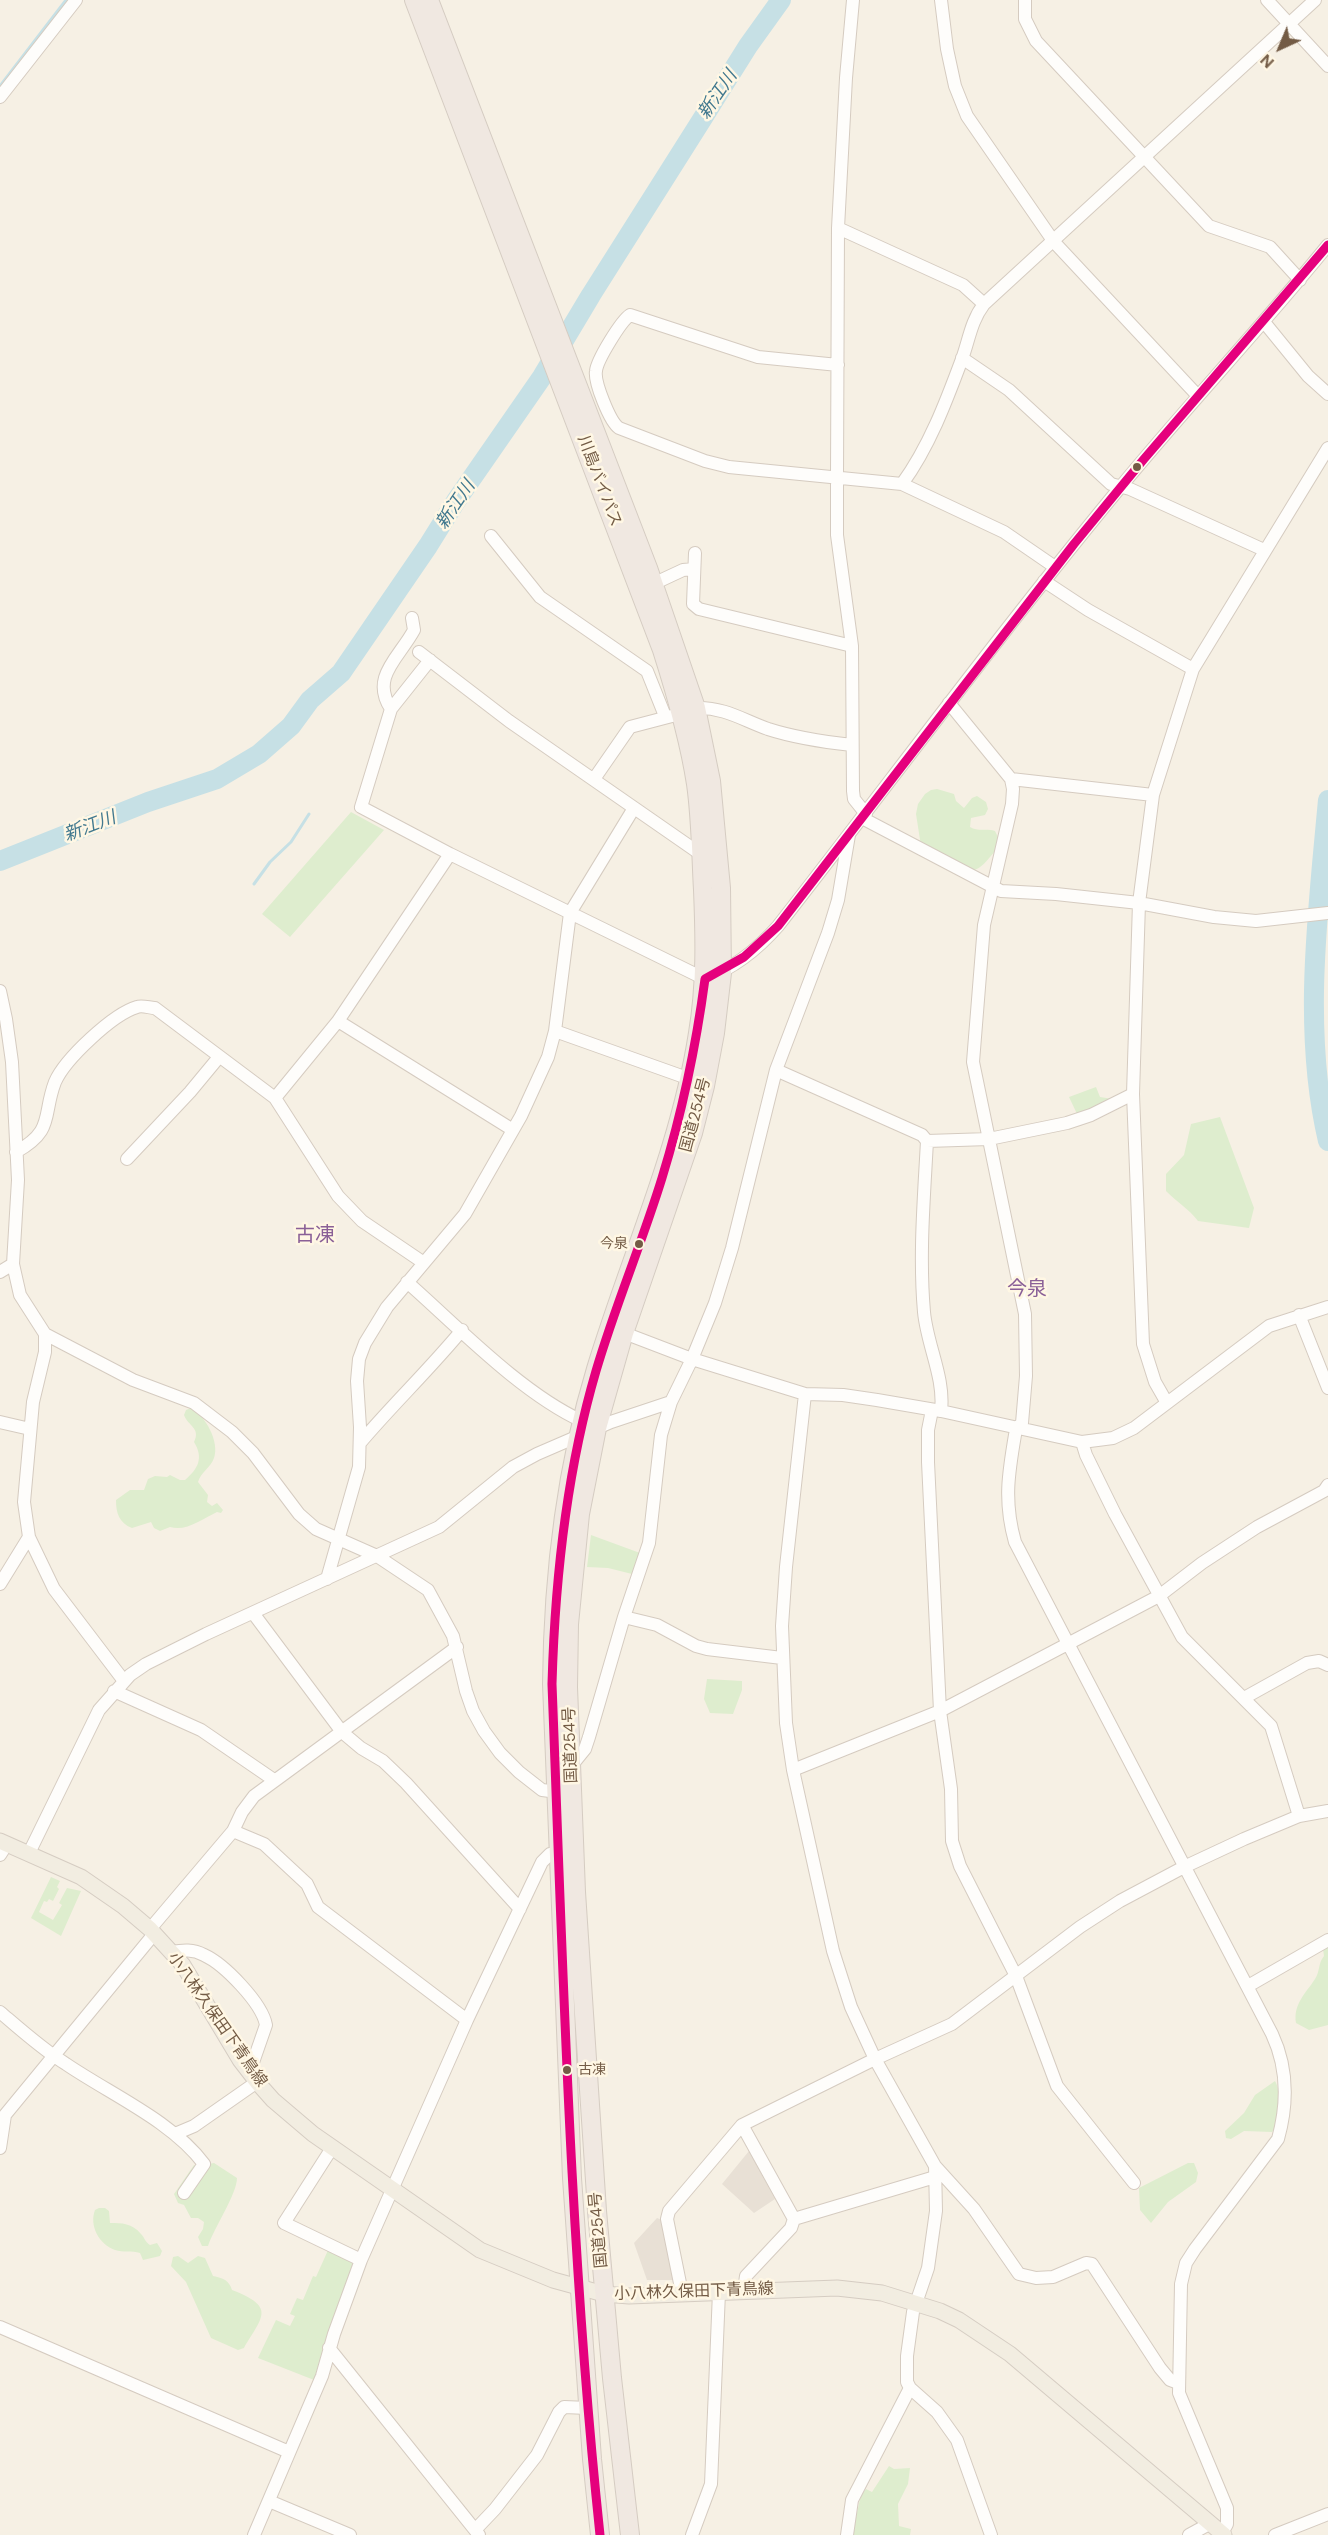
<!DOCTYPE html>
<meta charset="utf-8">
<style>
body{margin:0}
#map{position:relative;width:1328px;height:2535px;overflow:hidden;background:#f6f0e4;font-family:"DM Sans",sans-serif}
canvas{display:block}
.north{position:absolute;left:1250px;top:18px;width:60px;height:60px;-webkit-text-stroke:4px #fff7e4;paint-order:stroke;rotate:224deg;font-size:16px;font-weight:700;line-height:24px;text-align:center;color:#735b45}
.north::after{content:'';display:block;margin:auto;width:21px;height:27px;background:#735b45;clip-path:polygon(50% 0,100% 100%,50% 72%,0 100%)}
</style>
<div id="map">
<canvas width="1328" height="2535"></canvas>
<div class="north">N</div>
</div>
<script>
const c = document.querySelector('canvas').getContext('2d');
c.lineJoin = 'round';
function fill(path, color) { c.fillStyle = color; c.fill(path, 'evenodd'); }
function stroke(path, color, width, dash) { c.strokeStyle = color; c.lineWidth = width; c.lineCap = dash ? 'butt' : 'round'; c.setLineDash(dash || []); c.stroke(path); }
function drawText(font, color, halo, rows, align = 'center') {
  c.font = font + ' "DM Sans","Noto Sans JP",sans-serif'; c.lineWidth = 5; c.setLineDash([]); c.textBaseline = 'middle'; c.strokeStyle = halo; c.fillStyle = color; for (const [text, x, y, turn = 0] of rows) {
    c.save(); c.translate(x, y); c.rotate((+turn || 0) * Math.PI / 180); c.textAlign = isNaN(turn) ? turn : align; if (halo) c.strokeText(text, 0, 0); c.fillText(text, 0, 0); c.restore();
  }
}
fill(new Path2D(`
 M 749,2151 L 775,2199 L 754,2213 L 722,2184 Z
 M 657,2218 L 662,2220 L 675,2280 L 647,2280 L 634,2243 Z`), '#e8e0d5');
fill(new Path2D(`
 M 937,789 L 954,794 L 956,801 L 964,808 L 972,798 L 977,796 L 986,802 L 988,809 L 985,815 L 971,818 L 970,827 C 978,832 986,828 995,831 L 999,839 L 997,850 C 987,858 984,869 970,871 L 921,846 L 916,814 L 918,804 L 925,794 L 931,790 Z
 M 351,812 L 384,830 L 290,937 L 262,914 Z
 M 1096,1087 L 1100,1097 L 1113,1099 L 1078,1116 L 1069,1097 Z
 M 1220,1117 L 1254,1208 L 1249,1228 L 1198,1221 C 1189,1209 1177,1202 1166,1191 L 1166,1174 L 1184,1155 L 1191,1124 Z
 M 191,1408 C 205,1415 220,1442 214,1458 C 211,1467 201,1472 198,1482 L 208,1495 L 207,1502 L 212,1506 L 217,1503 L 223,1510 L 221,1513 L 217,1512 C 202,1519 186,1532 170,1527 L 160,1531 L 154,1528 L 151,1522 L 132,1528 C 119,1523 116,1513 116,1500 L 130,1490 L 144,1490 L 148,1479 L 155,1476 L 167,1477 L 170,1475 L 180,1480 L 185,1480 C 198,1469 204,1458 194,1442 C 201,1428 188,1426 184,1415 L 186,1410 Z
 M 591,1535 L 640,1553 L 632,1574 L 608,1568 L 587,1567 Z
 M 707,1679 L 742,1681 L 742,1690 L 733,1714 L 710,1713 L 704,1699 Z
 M 51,1877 L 60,1881 L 57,1887 L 59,1889 L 53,1901 L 49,1899 L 47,1902 L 44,1901 L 39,1912 L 53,1920 L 62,1905 L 59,1903 L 67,1888 L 81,1891 L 61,1936 L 31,1918 Z
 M 1328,1944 L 1328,2025 L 1309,2030 L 1296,2023 C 1293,2004 1306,1993 1315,1979 C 1320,1972 1318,1963 1324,1956 L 1323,1949 Z
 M 1275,2081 C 1282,2092 1277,2116 1274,2129 L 1272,2132 L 1244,2131 L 1231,2139 L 1226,2138 L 1225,2131 L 1244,2113 L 1255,2095 Z
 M 214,2163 L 237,2178 C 237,2194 214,2228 208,2246 L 202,2246 L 198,2237 L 203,2229 L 204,2222 L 198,2218 L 191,2218 L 184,2205 L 178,2203 L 174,2194 L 194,2165 L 205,2174 L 209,2164 Z
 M 1188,2163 L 1194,2163 L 1198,2173 L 1196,2182 L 1168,2202 L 1151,2223 L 1140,2210 L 1139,2188 Z
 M 99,2208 L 105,2208 L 109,2211 L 110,2223 C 122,2223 132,2223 141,2234 C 145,2238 145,2242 150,2245 L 157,2243 L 162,2251 L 160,2256 L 143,2260 L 140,2253 C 132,2250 123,2253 115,2250 C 99,2244 89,2226 95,2210 Z
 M 329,2248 L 357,2263 L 330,2327 L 314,2380 L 258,2358 L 276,2320 L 290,2326 L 295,2316 L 290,2314 L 297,2298 L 303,2300 L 313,2276 L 316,2277 Z
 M 178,2256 L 188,2263 L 198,2256 L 205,2258 L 213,2276 C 223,2278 229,2280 232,2290 C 276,2307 263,2316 244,2348 L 238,2350 L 211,2338 L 186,2282 L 171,2266 L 173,2257 Z
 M 889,2466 L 894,2469 L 910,2468 L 908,2484 L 898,2504 L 899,2526 L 911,2529 L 910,2535 L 852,2535 L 861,2495 L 866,2489 L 872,2492 Z`), '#deedce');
stroke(new Path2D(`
 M 0,86 L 66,0
 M 254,884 L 270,862 L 291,842 L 309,814`), '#c6e0e5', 3);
stroke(new Path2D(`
 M 1328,800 C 1318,911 1302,1031 1328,1141
 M 0,861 L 148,802 L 217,779 L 259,754 L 291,726 L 310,700 L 341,673 L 428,546 L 456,501 L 542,377 L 591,295 L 701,121 L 748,46 L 781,0`), '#c6e0e5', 20);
const minor = new Path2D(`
 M 853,0 L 846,78 L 838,228 L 837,476 L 837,535 L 852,646 L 853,791 L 854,799 L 866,814
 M 941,0 L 947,49 L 955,86 L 967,116 L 1054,242 L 1198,396
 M 1025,0 L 1025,19 L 1036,41 L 1209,226 L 1270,247 L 1300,280
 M 1267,0 L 1328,66
 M 0,97 L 76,0
 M 838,228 L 963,285 L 984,304
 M 1264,322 L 1308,376 L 1328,394
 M 962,358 L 1009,390 L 1111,484 L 1130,489 L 1264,550
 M 838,365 L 758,357 L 630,315 C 621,321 597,360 596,371 C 594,382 610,422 619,428 L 705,461 L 729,467 L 902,484 L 1004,532 L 1055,567
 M 902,484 C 929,447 946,402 962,359 C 969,340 971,321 984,304 L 1315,0
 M 491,536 L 540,597 L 647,671 L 665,716
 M 695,553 L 693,604 L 699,609 L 852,646
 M 1044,581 L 1088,610 L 1193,669
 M 653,584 L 683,570 L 694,569
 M 419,652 L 509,721 L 702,855
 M 430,660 L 391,709 L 361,807 L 450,854 L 705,979 C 734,968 757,950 778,926 C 891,781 1001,632 1118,490 C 1186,407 1260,329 1328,245
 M 949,703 L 1011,779 L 1013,789 L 1012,804 L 984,925 L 973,1062 L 1025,1314 L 1026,1376 L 1022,1423 L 1016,1429 C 1009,1470 1003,1500 1015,1542 L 1272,2034 C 1288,2068 1288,2103 1278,2139 L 1195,2249 L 1186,2263 L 1181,2284 L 1179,2393 L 1227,2508 L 1227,2524 L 1222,2533
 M 696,708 C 724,707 743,720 768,729 C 796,738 824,742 852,745
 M 391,709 C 370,677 399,658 414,630 L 412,618
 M 594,779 L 630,727 L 672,716
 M 1011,779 L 1153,795
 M 862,818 L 1001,891 L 1056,894 L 1139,903 L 1214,917 L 1256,921 L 1328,913
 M 0,991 L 6,1019 L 12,1062 L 18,1180 L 13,1264 L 20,1295 L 45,1334 L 133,1380 L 194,1403 L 232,1432 L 253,1453 L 299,1514 L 316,1529 L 377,1556 L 428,1590 L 453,1636 L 466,1691 L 473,1711 L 484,1731 L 500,1753 L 519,1772 L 542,1790 L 558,1792
 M 338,1021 L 513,1130
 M 555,1031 L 690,1079
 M 776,1070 L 922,1135 L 927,1141 L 989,1139 L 1067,1123 L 1091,1115 L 1133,1094
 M 275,1098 L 338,1021 L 450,854
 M 927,1141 C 924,1198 919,1255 924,1312 C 927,1345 945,1378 941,1411
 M 16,1152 C 55,1130 42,1116 55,1082 C 65,1059 113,1014 137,1007 C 142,1005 150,1008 155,1008 L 275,1098 L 338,1196 L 362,1221 L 424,1263
 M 127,1159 L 190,1092 L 219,1057
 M 0,1272 L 13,1264
 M 407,1282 C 458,1327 521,1393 582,1421
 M 1299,1315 L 1328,1388
 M 624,1333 L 692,1359 L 805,1394 L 843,1395 L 877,1400 L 941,1411 L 1082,1442 L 1113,1438 L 1134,1428 L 1269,1326 L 1328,1307
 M 45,1334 L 45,1352 L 33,1402 L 24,1502 L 29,1537 L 54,1589 L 124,1681
 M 805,1394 L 786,1567 L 782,1626 L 786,1723 L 793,1770 L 833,1951 L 851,2007 L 875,2059 L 935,2166 L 936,2211 L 928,2268 L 913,2312 L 907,2356 L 907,2382 L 910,2388 L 937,2412 L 957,2440 L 991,2535
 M 1167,1403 L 1155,1382 L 1143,1344 L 1133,1094 L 1139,903 L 1153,795 L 1193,669 L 1328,448
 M 932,1410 L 928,1430 L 928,1462 L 940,1711 L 951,1789 L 952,1841 L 960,1866 L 1016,1976 L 1057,2086 L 1134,2183
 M 0,1422 L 30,1429
 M 1082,1442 L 1086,1455 L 1115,1514 L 1182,1637 L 1271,1726 L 1299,1816
 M 360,1443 C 393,1404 429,1370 462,1330
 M 327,1579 L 359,1467 L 360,1427 L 357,1381 L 359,1359 L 365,1343 L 387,1307 L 465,1214 L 521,1116 L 548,1057 L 555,1031 L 570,913 L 634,808
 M 0,1584 L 29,1537
 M 253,1613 L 342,1732 L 361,1748 L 383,1761 L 406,1783 L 520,1909
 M 624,1617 L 657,1625 L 696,1646 L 707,1649 L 782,1658
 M 114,1691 L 201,1730 L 274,1780
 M 1244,1698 L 1307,1663 L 1319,1661 L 1328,1665
 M 572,1765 L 585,1749 L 589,1737 L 624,1617 L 649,1543 L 661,1435 L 671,1402
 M 793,1770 L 940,1711 L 1159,1596 L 1202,1563 L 1257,1527 L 1324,1491 L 1328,1485
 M 233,1831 L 264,1844 L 307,1884 L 318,1907 L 467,2020
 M 29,1853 L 99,1710 L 130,1675 L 146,1664 L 206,1634 L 439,1527 L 513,1467 L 537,1454 L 611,1422 L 671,1402 L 692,1359 L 715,1303 L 732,1248 L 776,1070 L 828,933 L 838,900 L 849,835
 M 0,1855 L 7,1844
 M 150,1929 L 233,1831 L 242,1812 L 254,1796 L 457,1647
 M 171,1952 C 183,1950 193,1949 204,1955 C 224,1964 262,2003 266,2025 L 250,2071
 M 1248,1986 L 1328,1940
 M 0,2012 C 21,2030 42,2049 66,2064 C 110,2094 172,2121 204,2164 L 184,2193
 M 742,2125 L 794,2219 L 791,2228 L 746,2276 L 744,2290
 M 175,2134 L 194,2126 L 257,2082
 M 0,2148 L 5,2115 L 154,1934
 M 332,2148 L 284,2223 L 361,2260
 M 935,2166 L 974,2209 L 1019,2274 L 1036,2278 L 1053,2277 L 1086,2263 L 1092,2264 L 1160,2368 L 1170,2380 L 1178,2383
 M 794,2219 L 935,2177
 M 682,2293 L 667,2219 L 669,2211 L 742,2125 L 875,2059 L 952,2024 L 1080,1927 L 1120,1901 L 1184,1867 L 1244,1839 L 1299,1816 L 1328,1811
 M 0,2327 L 289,2452
 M 329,2348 L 479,2535
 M 269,2501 L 350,2535
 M 475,2530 L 495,2509 L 537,2455 L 559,2412 L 564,2407 L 588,2408
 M 254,2535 L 322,2376 L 334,2334 L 361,2260 L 467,2020 L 542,1862 L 550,1854 L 561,1853
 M 692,2535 L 711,2484 L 719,2292
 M 847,2535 L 852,2500 L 910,2388
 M 1189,2535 L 1211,2523
 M 1275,2535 L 1328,2514`);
const major = new Path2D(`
 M 0,1841 L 81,1877 L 123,1906 L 150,1929 L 183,1965 L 240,2060 L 257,2082 L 273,2100 L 313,2134 L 480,2250 L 553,2280 L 604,2294 L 629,2296 L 837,2288 L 882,2293 L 940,2311 L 959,2320 L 1010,2354 L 1224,2535`);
const highway = new Path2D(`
 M 414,0 L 662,650 C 676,694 689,738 696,784 C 701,819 701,855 703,890 C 705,938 706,985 698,1033 C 680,1150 630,1257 596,1369 C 565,1471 553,1578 552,1684 L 572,2178 L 592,2459 L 600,2535
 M 429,0 L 648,568 L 696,708 L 711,781 L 721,888 L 722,973 L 715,1033 L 705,1086 L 693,1133 L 624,1333 L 597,1428 L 580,1514 L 569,1624 L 568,1687 L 576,1892 L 597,2211 L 612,2378 L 630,2535`);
stroke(minor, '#d5cbc0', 14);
stroke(major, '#d5ccc2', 17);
stroke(highway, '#d5ccc2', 20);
stroke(minor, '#fefdfb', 12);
stroke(major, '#f2ede1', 15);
stroke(highway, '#f0e8e1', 18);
stroke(new Path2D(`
 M 600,2535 C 570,2252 563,1968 552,1684 C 555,1578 566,1473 596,1371 C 615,1306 642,1243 662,1178 C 682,1113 696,1046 705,979 L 744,957 L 778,926 L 1074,544 L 1144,459 L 1328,245`), '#e5007d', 9);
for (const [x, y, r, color] of [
 [1137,467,5,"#735b45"],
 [639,1244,5,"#735b45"],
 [567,2070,5,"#735b45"]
]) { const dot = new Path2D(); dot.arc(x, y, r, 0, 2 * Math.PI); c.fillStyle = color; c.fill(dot); stroke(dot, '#fff7e4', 2); }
drawText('14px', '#735b45', '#fff7e4', [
 ["今泉",628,1244],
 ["古凍",578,2070,"left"]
], 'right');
drawText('16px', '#735b45', '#fff7e4', [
 ["川島バイパス",599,481,69],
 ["国道254号",696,1115,-75],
 ["国道254号",571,1745,-92],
 ["小八林久保田下青鳥線",217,2020,55],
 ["国道254号",599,2230,-95],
 ["小八林久保田下青鳥線",694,2292,-2]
]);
drawText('italic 18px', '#42798f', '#fff7e4', [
 ["新江川",718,95,-56],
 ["新江川",456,505,-56],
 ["新江川",90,827,-21]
]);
drawText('20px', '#8a6097', '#fff7e4', [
 ["古凍",315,1236],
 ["今泉",1027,1290]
]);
</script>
